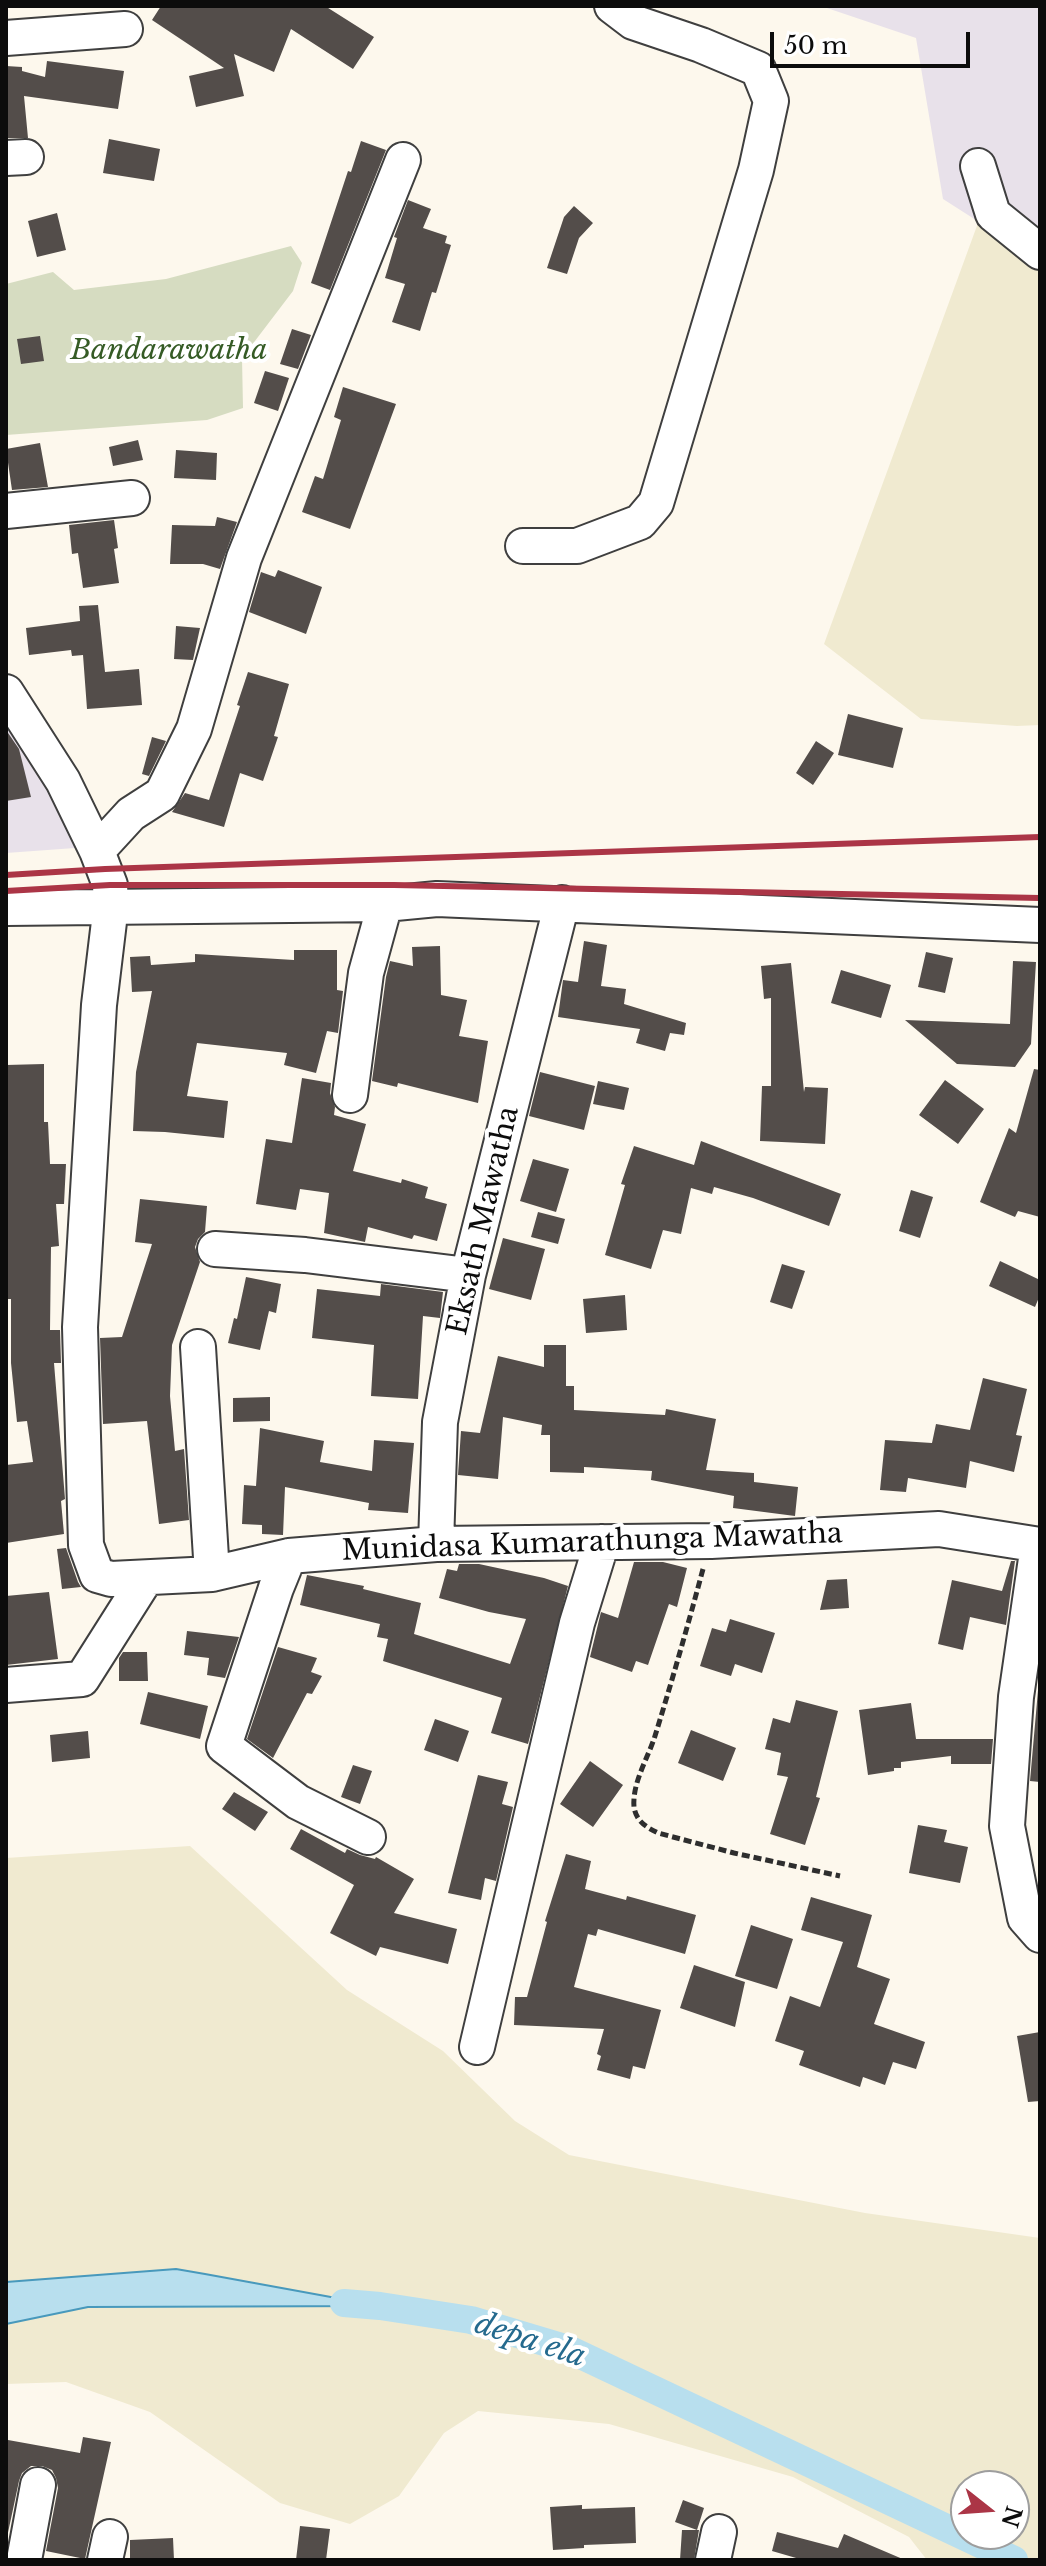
<!DOCTYPE html>
<style>
body{margin:0}
#map{position:relative;width:1046px;height:2566px;overflow:hidden;background:#fdf8ed;font-family:"Libre Baskerville",serif}
canvas{display:block}
.frame{position:absolute;inset:0;border:8px solid #0c0c0c;pointer-events:none}
.north{position:absolute;left:950px;top:2470px;width:80px;height:80px;box-sizing:border-box;background:#fff;border:2px solid #9e9e9e;border-radius:50%;rotate:107deg;font-size:22px;font-weight:700;line-height:32px;text-align:center;color:#0c0c0c}
.north::after{content:'';display:block;margin:auto;width:28px;height:36px;background:#ab3546;clip-path:polygon(50% 0,100% 100%,50% 72%,0 100%)}
.scale{position:absolute;left:770px;top:32px;width:200px;height:36px;box-sizing:border-box;border:4px solid #0c0c0c;border-top:0;padding-left:10px;font-size:24px;line-height:28px;white-space:nowrap;color:#0c0c0c;-webkit-text-stroke:6px #fff;paint-order:stroke}
</style>
<div id="map">
<canvas width="1046" height="2566"></canvas>
<div class="frame"></div>
<div class="north">N</div>
<div class="scale">50 m</div>
</div>
<script>
const c = document.querySelector('canvas').getContext('2d');
c.lineJoin = 'round';
function fill(path, color) { c.fillStyle = color; c.fill(path, 'evenodd'); }
function stroke(path, color, width, dash) { c.strokeStyle = color; c.lineWidth = width; c.lineCap = dash ? 'butt' : 'round'; c.setLineDash(dash || []); c.stroke(path); }
function drawText(font, color, halo, rows, align = 'center') {
  c.font = font + ' "Libre Baskerville",serif'; c.lineWidth = 8; c.setLineDash([]); c.textBaseline = 'middle'; c.strokeStyle = halo; c.fillStyle = color; for (const [text, x, y, turn = 0] of rows) {
    c.save(); c.translate(x, y); c.rotate((+turn || 0) * Math.PI / 180); c.textAlign = isNaN(turn) ? turn : align; if (halo) c.strokeText(text, 0, 0); c.fillText(text, 0, 0); c.restore();
  }
}
fill(new Path2D(`
 M 821,6 L 1040,6 L 1040,261 L 943,199 L 916,38 Z
 M 6,697 L 66,805 L 75,848 L 6,853 Z`), '#e8e1ea');
fill(new Path2D(`
 M 978,223 L 1040,253 L 1040,725 L 1017,726 L 921,719 L 824,644 Z
 M 190,1846 L 347,1990 L 443,2051 L 515,2121 L 569,2155 L 865,2213 L 1040,2238 L 1040,2560 L 927,2560 L 909,2537 L 793,2477 L 609,2424 L 478,2411 L 444,2433 L 399,2496 L 350,2524 L 280,2503 L 150,2412 L 66,2382 L 6,2384 L 6,1858 ZM 966,2486 L 1014,2486 L 1014,2534 L 966,2534 Z`), '#f0ead0');
fill(new Path2D(`
 M 291,246 L 302,263 L 293,291 L 242,358 L 243,408 L 207,420 L 6,435 L 6,284 L 53,272 L 74,290 L 166,279 Z`), '#d6dcc1');
const water = new Path2D(`
 M 176,2269 L 205,2274 L 380,2306 L 88,2307 L 6,2324 L 6,2282 Z`);
fill(water, '#b8dfee');
stroke(water, '#4899bc', 2);
stroke(new Path2D(`
 M 344,2303 L 380,2306 L 471,2320 L 568,2349 L 1014,2560`), '#b8dfee', 28);
fill(new Path2D(`
 M 161,6 L 325,6 L 374,37 L 353,69 L 291,29 L 274,72 L 234,54 L 244,96 L 196,107 L 189,76 L 224,68 L 152,20 Z
 M 47,61 L 124,71 L 118,109 L 24,96 L 28,138 L 6,138 L 6,66 L 22,67 L 22,71 L 45,77 Z
 M 109,139 L 160,149 L 154,181 L 103,173 Z
 M 361,141 L 386,150 L 330,290 L 311,283 L 348,171 L 351,172 Z
 M 408,200 L 431,209 L 423,228 L 447,236 L 445,243 L 451,245 L 436,293 L 432,292 L 420,331 L 392,322 L 405,284 L 385,278 L 397,238 L 394,237 Z
 M 574,206 L 593,223 L 579,238 L 567,274 L 547,268 L 564,217 Z
 M 57,213 L 66,250 L 37,257 L 28,221 Z
 M 292,329 L 311,335 L 298,369 L 280,364 Z
 M 40,336 L 44,361 L 21,364 L 17,339 Z
 M 265,371 L 289,378 L 278,411 L 254,403 Z
 M 343,387 L 396,404 L 350,529 L 302,512 L 315,476 L 323,479 L 341,420 L 334,417 Z
 M 138,440 L 143,460 L 113,466 L 109,447 Z
 M 40,443 L 48,487 L 12,490 L 6,449 Z
 M 176,450 L 217,453 L 216,480 L 174,478 Z
 M 217,517 L 237,522 L 220,569 L 203,564 L 170,564 L 172,525 L 215,526 Z
 M 114,520 L 118,548 L 114,549 L 119,583 L 83,588 L 78,553 L 72,554 L 69,525 Z
 M 278,570 L 322,587 L 306,634 L 249,612 L 261,572 L 275,577 Z
 M 98,605 L 105,672 L 139,669 L 142,705 L 87,709 L 83,655 L 72,656 L 71,650 L 29,655 L 26,628 L 80,621 L 79,606 Z
 M 176,626 L 200,628 L 193,660 L 174,659 Z
 M 248,672 L 289,684 L 274,736 L 278,737 L 263,781 L 240,773 L 224,827 L 172,812 L 185,793 L 209,800 L 240,706 L 237,705 Z
 M 848,714 L 903,728 L 893,768 L 838,755 Z
 M 6,730 L 19,749 L 31,797 L 6,801 Z
 M 152,737 L 166,741 L 149,776 L 142,774 Z
 M 816,741 L 834,753 L 813,785 L 796,773 Z
 M 584,941 L 607,945 L 601,986 L 626,989 L 624,1004 L 686,1023 L 684,1035 L 670,1033 L 665,1051 L 636,1043 L 640,1029 L 558,1017 L 563,980 L 578,982 Z
 M 440,946 L 441,995 L 467,1000 L 459,1036 L 488,1041 L 478,1103 L 398,1083 L 397,1087 L 372,1081 L 386,977 L 390,961 L 413,966 L 412,947 Z
 M 294,950 L 337,950 L 337,990 L 343,991 L 338,1033 L 327,1031 L 316,1073 L 284,1065 L 287,1053 L 197,1043 L 187,1096 L 228,1101 L 224,1138 L 165,1132 L 133,1131 L 136,1072 L 152,991 L 132,992 L 130,957 L 150,956 L 151,965 L 195,962 L 195,954 L 294,960 Z
 M 926,952 L 953,958 L 945,993 L 918,987 Z
 M 1013,961 L 1036,962 L 1031,1044 L 1015,1067 L 957,1064 L 905,1020 L 1010,1024 Z
 M 791,963 L 804,1092 L 805,1087 L 828,1088 L 825,1144 L 760,1141 L 762,1086 L 771,1086 L 771,998 L 764,999 L 761,966 Z
 M 841,970 L 891,985 L 881,1018 L 831,1003 Z
 M 44,1064 L 44,1122 L 48,1122 L 50,1164 L 66,1164 L 64,1204 L 56,1204 L 59,1246 L 51,1247 L 50,1330 L 60,1330 L 61,1363 L 54,1363 L 65,1499 L 61,1501 L 64,1534 L 6,1543 L 6,1465 L 33,1462 L 27,1421 L 17,1422 L 11,1363 L 11,1299 L 6,1299 L 6,1065 Z
 M 1034,1069 L 1040,1070 L 1040,1217 L 1018,1211 L 1015,1217 L 980,1202 L 1009,1128 L 1016,1133 Z
 M 540,1072 L 595,1086 L 584,1130 L 529,1116 Z
 M 302,1078 L 331,1083 L 330,1093 L 335,1107 L 334,1115 L 366,1124 L 353,1171 L 401,1183 L 402,1179 L 428,1187 L 425,1198 L 447,1204 L 437,1241 L 414,1235 L 412,1239 L 368,1227 L 365,1242 L 324,1233 L 329,1193 L 300,1189 L 296,1210 L 256,1204 L 266,1139 L 292,1143 Z
 M 945,1080 L 984,1109 L 958,1144 L 919,1115 Z
 M 598,1081 L 629,1088 L 624,1110 L 593,1104 Z
 M 701,1141 L 841,1194 L 829,1226 L 753,1198 L 714,1187 L 712,1194 L 691,1188 L 681,1234 L 663,1230 L 651,1269 L 605,1255 L 625,1185 L 621,1184 L 634,1146 L 694,1165 Z
 M 533,1159 L 569,1169 L 556,1212 L 520,1201 Z
 M 911,1190 L 933,1197 L 920,1238 L 899,1231 Z
 M 140,1199 L 207,1206 L 205,1232 L 198,1239 L 195,1247 L 200,1262 L 172,1345 L 170,1396 L 175,1451 L 184,1449 L 189,1520 L 159,1524 L 147,1421 L 103,1424 L 100,1338 L 122,1337 L 152,1244 L 135,1242 Z
 M 538,1212 L 565,1219 L 558,1244 L 531,1237 Z
 M 503,1238 L 545,1249 L 531,1300 L 489,1289 Z
 M 1000,1261 L 1040,1280 L 1040,1295 L 1035,1307 L 989,1286 Z
 M 782,1264 L 805,1271 L 792,1309 L 770,1302 Z
 M 246,1277 L 281,1284 L 276,1313 L 269,1311 L 260,1350 L 228,1343 L 234,1318 L 237,1319 Z
 M 381,1284 L 443,1292 L 440,1318 L 423,1316 L 418,1399 L 371,1396 L 374,1345 L 312,1338 L 317,1289 L 380,1296 Z
 M 625,1295 L 627,1330 L 586,1333 L 583,1299 Z
 M 544,1345 L 566,1345 L 566,1386 L 574,1386 L 574,1410 L 665,1415 L 666,1409 L 716,1419 L 706,1470 L 754,1473 L 754,1482 L 798,1487 L 795,1516 L 733,1508 L 734,1496 L 651,1480 L 652,1471 L 584,1467 L 584,1473 L 550,1472 L 550,1435 L 541,1435 L 542,1425 L 503,1417 L 498,1479 L 458,1475 L 461,1431 L 480,1433 L 498,1356 L 544,1367 Z
 M 983,1378 L 1027,1389 L 1016,1435 L 1022,1436 L 1014,1472 L 970,1461 L 966,1488 L 908,1478 L 906,1492 L 880,1490 L 885,1440 L 932,1443 L 936,1424 L 970,1430 Z
 M 270,1397 L 270,1421 L 233,1422 L 233,1398 Z
 M 260,1428 L 324,1441 L 320,1462 L 372,1471 L 374,1440 L 414,1443 L 408,1513 L 368,1510 L 369,1503 L 285,1487 L 283,1535 L 262,1534 L 262,1525 L 242,1524 L 244,1485 L 256,1486 Z
 M 66,1548 L 78,1582 L 81,1587 L 62,1589 L 57,1549 Z
 M 1011,1561 L 1015,1561 L 1006,1625 L 970,1617 L 963,1650 L 938,1644 L 952,1580 L 1002,1591 Z
 M 634,1562 L 663,1562 L 687,1568 L 677,1607 L 669,1604 L 648,1665 L 636,1661 L 632,1672 L 590,1657 L 601,1612 L 618,1618 Z
 M 459,1564 L 479,1564 L 544,1578 L 568,1586 L 528,1744 L 491,1733 L 502,1698 L 383,1661 L 388,1639 L 377,1637 L 380,1624 L 300,1605 L 307,1575 L 364,1586 L 363,1589 L 421,1603 L 414,1634 L 510,1664 L 526,1619 L 489,1612 L 439,1598 L 447,1569 L 457,1571 Z
 M 847,1579 L 849,1608 L 820,1610 L 827,1580 Z
 M 49,1592 L 58,1659 L 6,1665 L 6,1596 Z
 M 730,1619 L 775,1633 L 762,1673 L 735,1664 L 731,1676 L 700,1666 L 712,1628 L 726,1632 Z
 M 187,1631 L 239,1637 L 225,1678 L 207,1675 L 209,1658 L 184,1655 Z
 M 278,1647 L 317,1658 L 311,1672 L 322,1676 L 312,1694 L 307,1693 L 273,1758 L 247,1739 Z
 M 123,1652 L 147,1652 L 148,1681 L 119,1681 L 119,1658 Z
 M 1039,1679 L 1040,1679 L 1040,1782 L 1030,1781 Z
 M 148,1692 L 208,1706 L 200,1739 L 140,1724 Z
 M 796,1700 L 838,1711 L 816,1797 L 820,1798 L 805,1845 L 770,1834 L 788,1777 L 777,1775 L 781,1753 L 765,1749 L 773,1718 L 790,1723 Z
 M 911,1703 L 916,1739 L 993,1739 L 991,1764 L 951,1764 L 951,1756 L 901,1762 L 901,1768 L 894,1768 L 894,1771 L 868,1775 L 859,1710 Z
 M 435,1719 L 469,1731 L 458,1762 L 424,1750 Z
 M 691,1730 L 736,1748 L 723,1781 L 678,1763 Z
 M 88,1731 L 90,1758 L 52,1762 L 50,1735 Z
 M 590,1761 L 623,1785 L 593,1827 L 560,1804 Z
 M 353,1765 L 372,1771 L 360,1804 L 341,1797 Z
 M 478,1775 L 508,1782 L 502,1804 L 513,1807 L 496,1881 L 485,1878 L 481,1900 L 448,1893 Z
 M 234,1792 L 268,1812 L 255,1831 L 222,1809 Z
 M 918,1825 L 947,1830 L 944,1842 L 968,1847 L 960,1883 L 909,1873 Z
 M 301,1829 L 345,1853 L 347,1849 L 360,1855 L 375,1859 L 376,1857 L 414,1879 L 394,1913 L 457,1929 L 448,1964 L 380,1947 L 376,1956 L 330,1933 L 354,1885 L 290,1849 Z
 M 566,1854 L 591,1861 L 585,1889 L 626,1900 L 627,1896 L 696,1915 L 685,1954 L 598,1929 L 596,1936 L 588,1934 L 574,1987 L 661,2010 L 645,2069 L 633,2066 L 630,2079 L 597,2070 L 601,2056 L 597,2054 L 604,2029 L 514,2025 L 515,1997 L 527,1997 L 547,1922 L 545,1921 Z
 M 811,1897 L 872,1915 L 857,1967 L 890,1979 L 874,2024 L 925,2042 L 916,2069 L 893,2062 L 885,2085 L 863,2077 L 860,2087 L 799,2065 L 804,2051 L 775,2041 L 790,1996 L 820,2007 L 843,1942 L 801,1930 Z
 M 751,1925 L 793,1939 L 777,1989 L 735,1976 Z
 M 694,1965 L 745,1982 L 735,2027 L 680,2008 Z
 M 1040,2032 L 1040,2101 L 1028,2102 L 1017,2036 Z
 M 83,2437 L 111,2442 L 85,2559 L 46,2551 L 58,2488 L 56,2478 L 52,2470 L 42,2466 L 31,2466 L 22,2473 L 19,2481 L 6,2542 L 6,2453 L 8,2440 L 80,2453 Z
 M 683,2500 L 704,2508 L 697,2530 L 675,2522 Z
 M 582,2505 L 582,2509 L 635,2507 L 636,2543 L 584,2545 L 584,2548 L 553,2550 L 550,2507 Z
 M 300,2526 L 330,2529 L 326,2560 L 296,2560 Z
 M 682,2530 L 699,2530 L 694,2560 L 680,2560 Z
 M 777,2532 L 838,2548 L 844,2534 L 905,2560 L 803,2560 L 772,2551 Z
 M 173,2538 L 174,2560 L 130,2560 L 130,2540 Z`), '#534d4a');
const minor = new Path2D(`
 M 6,38 L 125,29
 M 6,158 L 26,157
 M 978,166 L 993,214 L 1040,252
 M 6,511 L 132,498
 M 523,546 L 577,546 L 640,522 L 656,503 L 756,170 L 771,101 L 758,69 L 701,45 L 633,22 L 612,6
 M 6,692 L 63,781 L 97,851 L 110,885 L 111,905 L 99,1005 L 80,1327 L 86,1545 L 97,1575 L 111,1579 L 212,1574 L 289,1556 L 436,1544 L 711,1541 L 939,1529 L 1040,1545
 M 97,851 L 131,814 L 162,794 L 194,729 L 244,558 L 403,160
 M 6,908 L 385,904 L 437,899 L 1040,925
 M 350,1095 L 366,973 L 385,904
 M 215,1249 L 305,1255 L 468,1275
 M 198,1347 L 212,1574
 M 436,1544 L 440,1422 L 468,1275 L 562,903
 M 1038,1545 L 1016,1697 L 1007,1826 L 1025,1918 L 1040,1935
 M 289,1556 L 276,1588 L 224,1746 L 298,1802 L 368,1837
 M 6,1685 L 82,1679 L 146,1578
 M 477,2047 L 577,1623 L 602,1542
 M 24,2560 L 38,2485
 M 105,2560 L 110,2537
 M 713,2560 L 719,2532`);
stroke(minor, '#3f3f3f', 38);
stroke(new Path2D(`
 M 703,1569 C 688,1625 672,1681 655,1736 C 648,1758 632,1783 634,1807 C 636,1821 646,1827 658,1833 L 734,1853 L 840,1876`), '#2e2e2e', 5, [8, 4]);
stroke(minor, '#fff', 34);
stroke(new Path2D(`
 M 6,875 L 105,869 L 1040,837
 M 6,891 L 110,885 L 394,885 L 1040,898`), '#ab3546', 6);
drawText('italic 28px', '#355b25', '#fff', [
 ["Bandarawatha",169,351]
]);
drawText('28px', '#0c0c0c', '#fff', [
 ["Eksath Mawatha",484,1221,-77],
 ["Munidasa Kumarathunga Mawatha",592,1543,-2]
]);
drawText('italic 30px', '#256a8e', '#fff', [
 ["depa ela",530,2341,18]
]);
</script>
